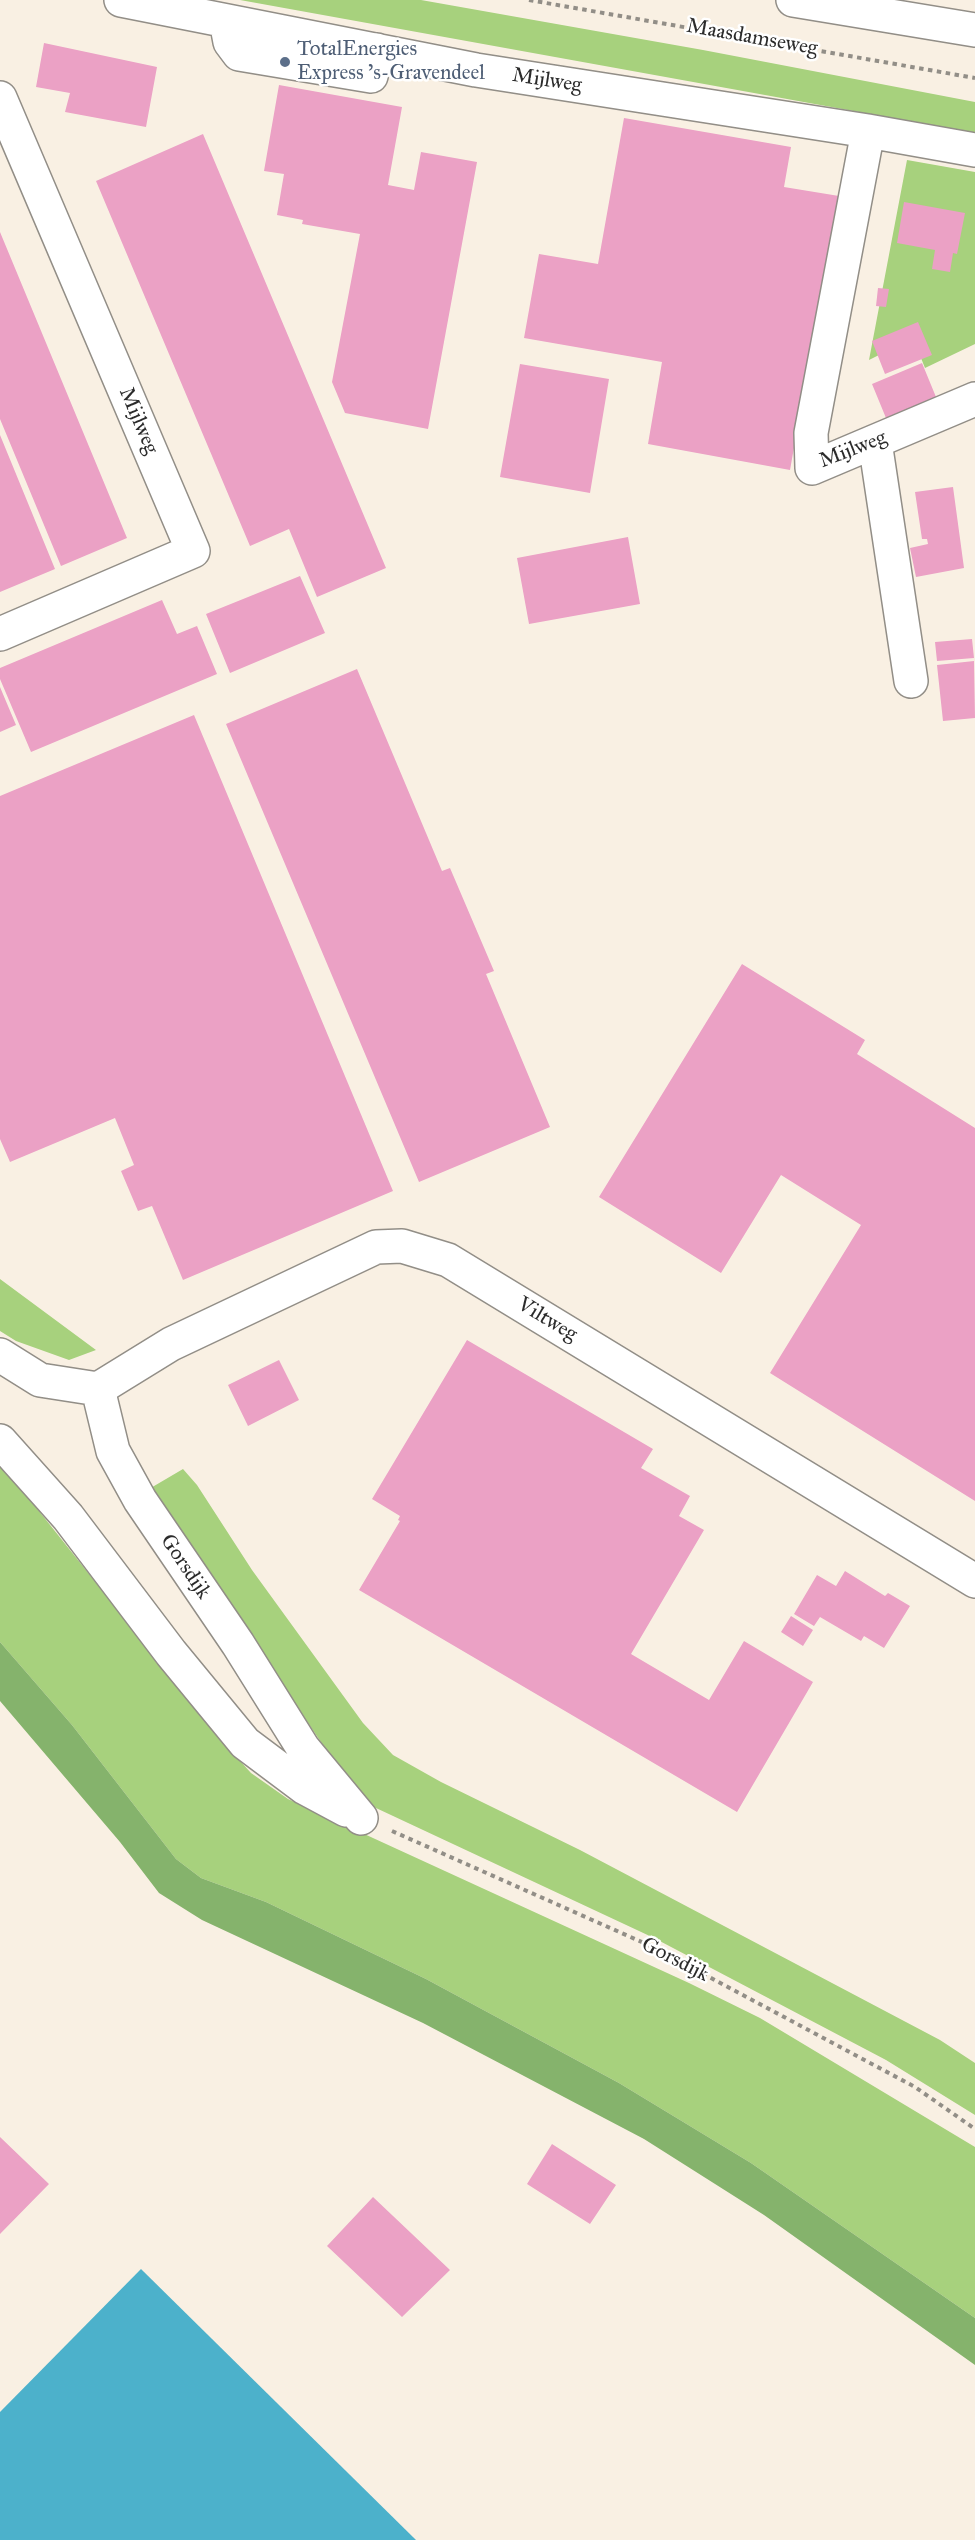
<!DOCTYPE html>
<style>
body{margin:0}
canvas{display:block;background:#f9f0e3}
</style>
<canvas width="975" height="2540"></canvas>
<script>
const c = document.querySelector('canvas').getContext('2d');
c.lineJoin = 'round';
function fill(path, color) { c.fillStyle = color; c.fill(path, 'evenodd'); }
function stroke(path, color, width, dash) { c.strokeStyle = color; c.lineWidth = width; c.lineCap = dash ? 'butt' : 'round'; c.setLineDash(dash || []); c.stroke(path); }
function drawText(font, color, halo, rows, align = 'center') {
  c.font = font + ' "IM FELL Great Primer",serif'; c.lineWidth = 5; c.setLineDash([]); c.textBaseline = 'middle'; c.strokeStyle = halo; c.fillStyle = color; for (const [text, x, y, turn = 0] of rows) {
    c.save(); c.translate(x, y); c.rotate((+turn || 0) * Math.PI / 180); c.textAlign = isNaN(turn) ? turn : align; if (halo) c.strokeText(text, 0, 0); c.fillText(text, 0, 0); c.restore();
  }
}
fill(new Path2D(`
 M 240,0 L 421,0 L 703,50 L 975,102 L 975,133 Z
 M 907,160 L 975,172 L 975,344 L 925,368 L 913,338 L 869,360 Z
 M 0,1279 L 96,1350 L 69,1360 L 16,1341 L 0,1331 Z
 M 0,1462 L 221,1740 L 251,1773 L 288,1799 L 689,1983 L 760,2018 L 975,2147 L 975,2318 L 751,2163 L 619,2083 L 426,1979 L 266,1902 L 201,1878 L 176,1859 L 72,1725 L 0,1642 Z
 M 183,1469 L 197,1485 L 252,1570 L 363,1723 L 393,1755 L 441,1782 L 580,1850 L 940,2040 L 975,2063 L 975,2115 L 886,2060 L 654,1938 L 361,1801 L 149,1489 Z`), '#a7d17d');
fill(new Path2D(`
 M 0,1642 L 72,1725 L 176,1859 L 201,1878 L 266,1902 L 426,1979 L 619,2083 L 751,2163 L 975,2318 L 975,2365 L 764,2215 L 644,2139 L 423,2023 L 202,1920 L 159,1893 L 120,1842 L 0,1701 Z`), '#85b36c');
fill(new Path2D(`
 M 141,2269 L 416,2540 L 0,2540 L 0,2412 Z`), '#4cb1cb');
fill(new Path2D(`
 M 44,43 L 157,67 L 146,127 L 65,112 L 70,93 L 36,87 Z
 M 279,85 L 402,107 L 388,185 L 414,190 L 421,152 L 477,162 L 428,429 L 345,413 L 332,382 L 360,234 L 302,224 L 303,220 L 277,215 L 284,174 L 264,171 Z
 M 624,118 L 791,147 L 784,187 L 839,196 L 790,470 L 648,444 L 662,362 L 524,338 L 539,254 L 598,264 Z
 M 203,134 L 386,568 L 317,597 L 289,529 L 250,546 L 96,181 Z
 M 904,202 L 965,213 L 957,254 L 953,253 L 950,272 L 932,269 L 935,250 L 897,243 Z
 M 0,232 L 127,538 L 61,566 L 0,419 Z
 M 878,288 L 889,289 L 886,307 L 876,306 Z
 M 918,322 L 932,355 L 885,374 L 872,341 Z
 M 922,363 L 936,397 L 886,418 L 872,384 Z
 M 520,364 L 609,379 L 590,493 L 500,477 Z
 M 0,435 L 55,569 L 0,592 Z
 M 953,487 L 964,568 L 916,577 L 910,548 L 928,544 L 927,539 L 922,539 L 915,492 Z
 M 628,537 L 640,604 L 529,624 L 517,558 Z
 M 300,576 L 325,633 L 230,673 L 206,614 Z
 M 162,600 L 177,634 L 197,626 L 217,674 L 31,752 L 0,679 L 0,668 Z
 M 972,639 L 974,658 L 937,661 L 935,642 Z
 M 974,661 L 975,718 L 943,721 L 937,665 Z
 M 357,669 L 442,871 L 450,868 L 494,971 L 486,974 L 550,1127 L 419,1182 L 226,724 Z
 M 0,687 L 16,725 L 0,732 Z
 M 194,715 L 393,1191 L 183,1280 L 152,1206 L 138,1211 L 121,1171 L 134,1165 L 115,1118 L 10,1162 L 0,1139 L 0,796 Z
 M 742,964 L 865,1040 L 857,1054 L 975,1128 L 975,1501 L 770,1373 L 861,1225 L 781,1175 L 721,1273 L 599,1197 Z
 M 467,1340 L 653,1449 L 641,1468 L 690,1496 L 679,1516 L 704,1530 L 631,1654 L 709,1700 L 744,1641 L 813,1682 L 737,1812 L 359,1590 L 400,1521 L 398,1520 L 400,1516 L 372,1499 Z
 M 279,1360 L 299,1400 L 248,1426 L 228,1385 Z
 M 845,1571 L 885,1596 L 888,1593 L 910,1606 L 884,1648 L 864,1636 L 861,1641 L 820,1617 L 814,1626 L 794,1614 L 817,1575 L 836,1586 Z
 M 791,1616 L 813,1630 L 803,1646 L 781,1632 Z
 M 0,2137 L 49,2184 L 0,2234 Z
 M 552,2144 L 616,2185 L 590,2224 L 527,2184 Z
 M 373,2197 L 450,2270 L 402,2317 L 327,2246 Z`), '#eba1c5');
const minor = new Path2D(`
 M 121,0 L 476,70 L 868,131 L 975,150
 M 793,0 L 975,30
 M 226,21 L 230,42 L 239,54 L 371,76 L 377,50
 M 0,98 L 193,551 L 0,634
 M 868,131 L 811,433 L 812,468 L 975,399
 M 875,442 L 911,681
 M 0,1355 L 40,1380 L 98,1389 L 113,1451 L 140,1500 L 238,1644 L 303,1748 L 361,1818
 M 98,1389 L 171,1344 L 376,1247 L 402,1246 L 448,1260 L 975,1581
 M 0,1441 L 68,1517 L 171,1653 L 245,1743 L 305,1788 L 346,1810`);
stroke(minor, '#928e87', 36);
stroke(new Path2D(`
 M 529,0 L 975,78
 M 392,1831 L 653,1947 L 915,2087 L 975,2129`), '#928e87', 4, [4.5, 4.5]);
stroke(minor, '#fff', 33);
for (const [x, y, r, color] of [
 [285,62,6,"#5c6f8a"]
]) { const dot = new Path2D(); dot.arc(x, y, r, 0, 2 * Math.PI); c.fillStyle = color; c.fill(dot); stroke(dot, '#fff', 2); }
drawText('21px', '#2b2b2b', '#fff', [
 ["Maasdamseweg",752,38,10],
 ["Mijlweg",547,81,9],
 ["Mijlweg",138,421,67],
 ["Mijlweg",853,450,-21],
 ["Viltweg",547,1320,31],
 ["Gorsdijk",185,1567,56],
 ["Gorsdijk",675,1960,27]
]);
drawText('21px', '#4e5e75', '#fff', [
 ["TotalEnergies",297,50],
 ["Express 's-Gravendeel",297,74]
], 'left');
</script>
